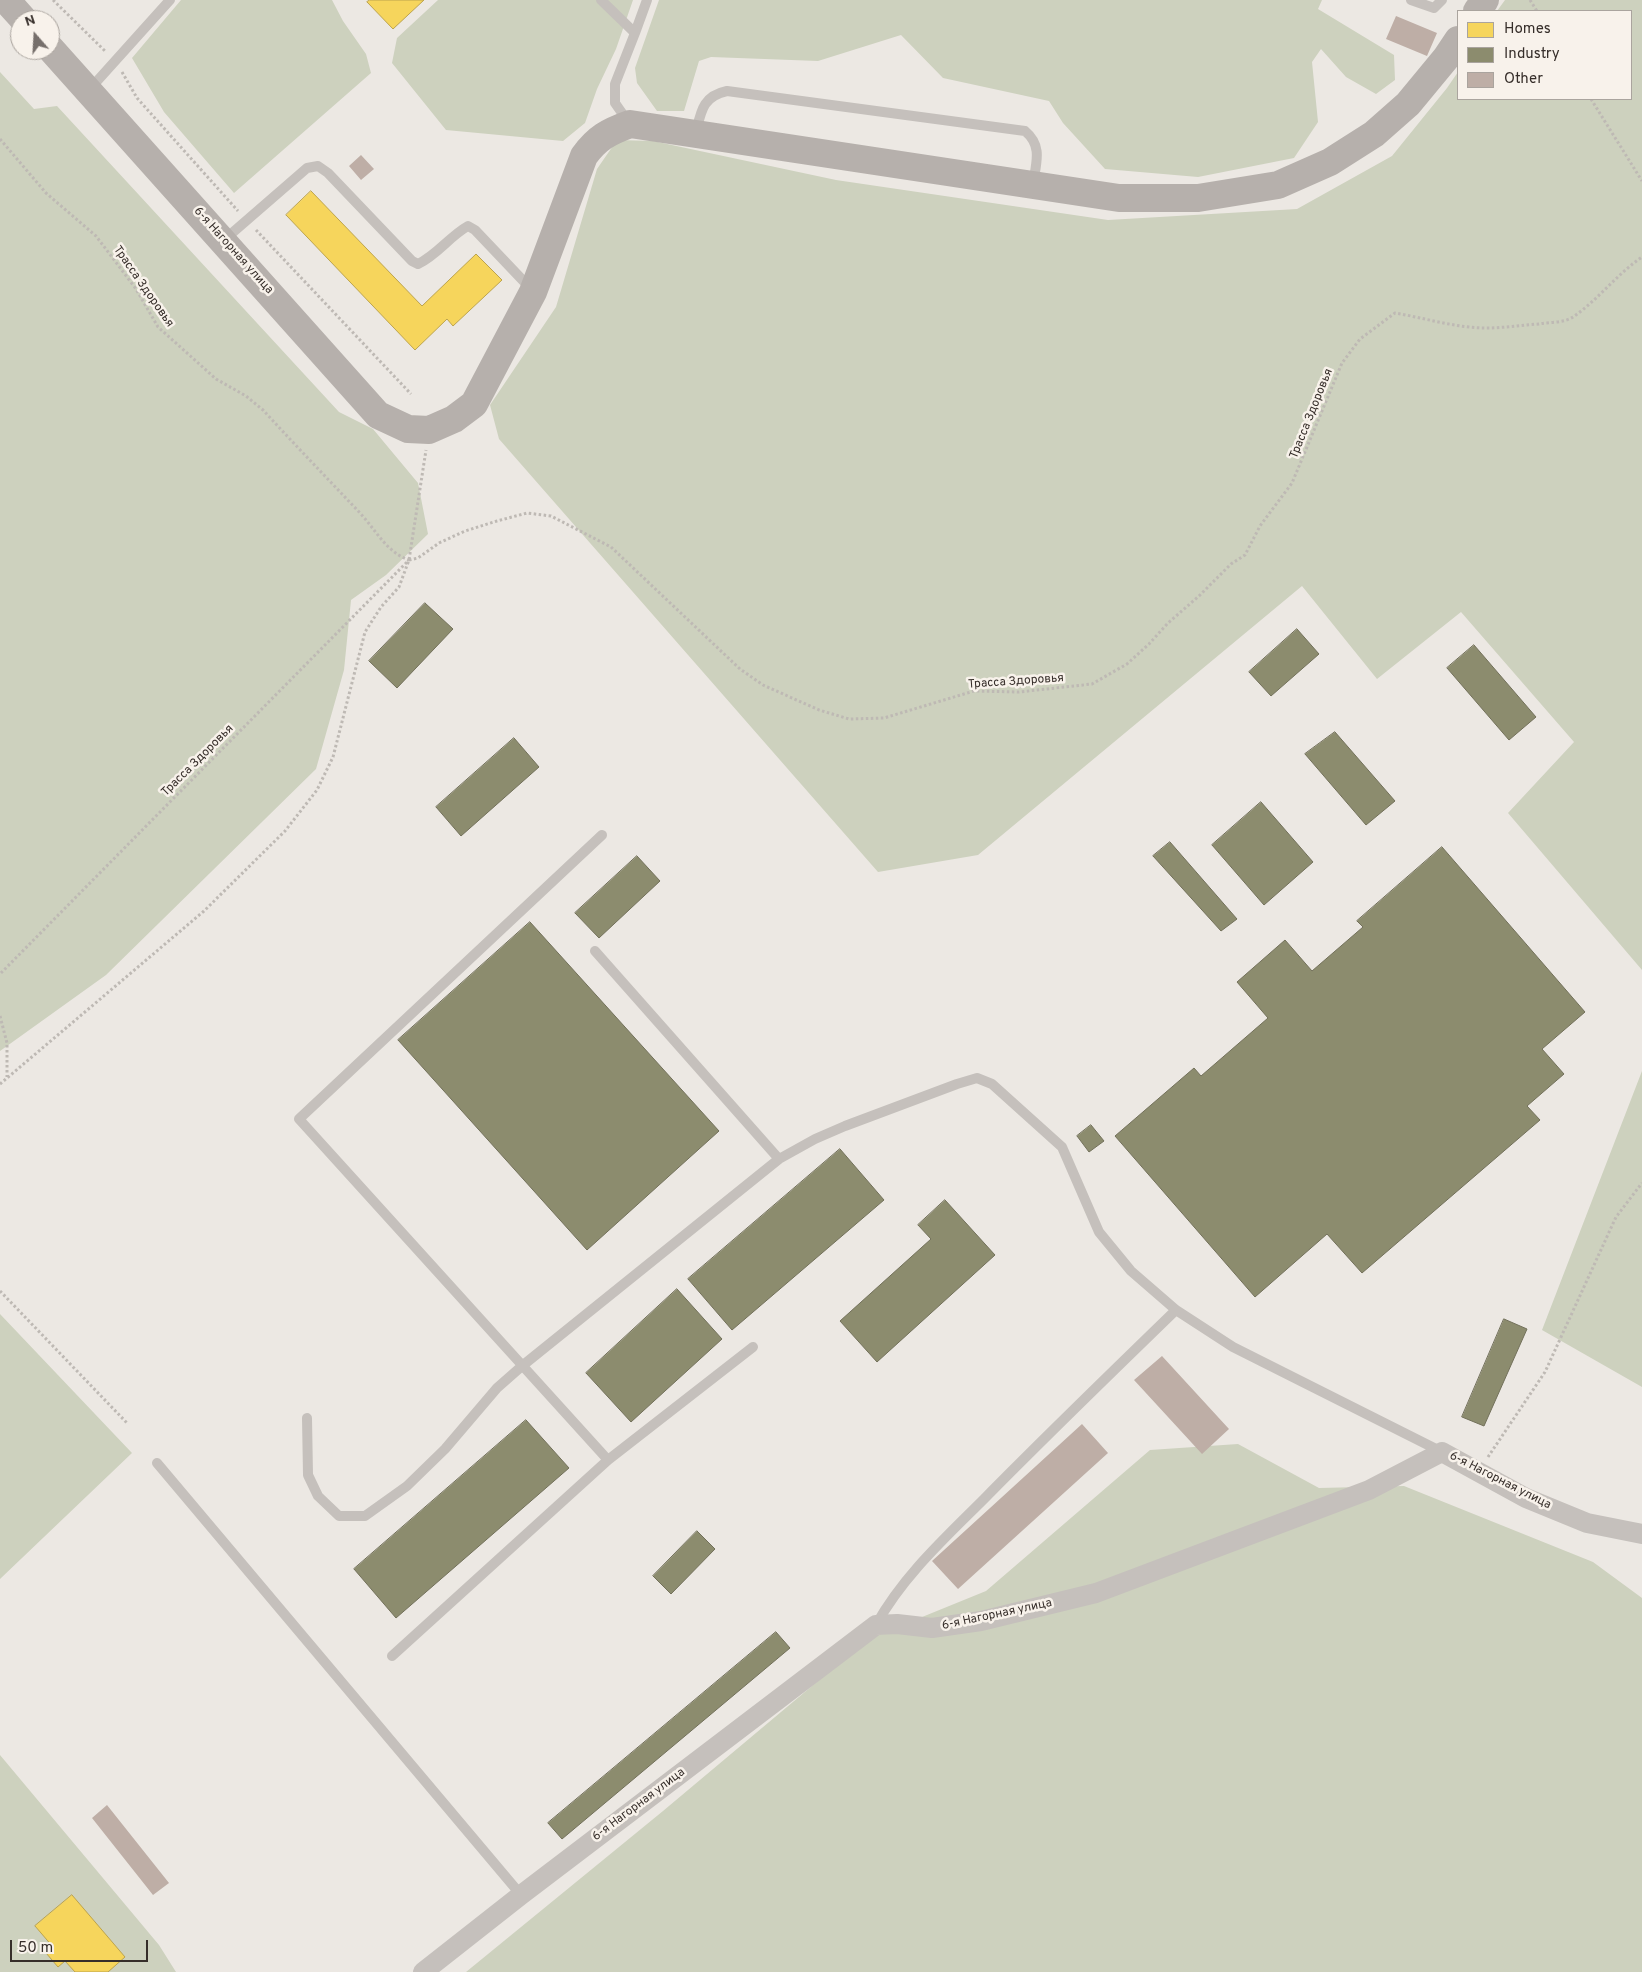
<!DOCTYPE html>
<meta charset="utf-8">
<style>
body{margin:0}
#map{position:relative;width:1642px;height:1972px;overflow:hidden;background:#ece8e3;font-family:Overpass,sans-serif}
canvas{display:block}
.legend{position:absolute;left:1457px;top:10px;width:175px;height:90px;box-sizing:border-box;background:#f8f2eb;border:1px solid #aaa49e;margin:0;padding:6px 9px;list-style:none;font-size:15px;color:#362e2a}
.legend li{display:flex;align-items:center;gap:10px;height:25px}
.legend b{width:25px;border:1px solid #aaa49e}
.north{position:absolute;left:10px;top:10px;width:50px;height:50px;box-sizing:border-box;background:#f8f2eb;border:1px solid #aaa49e;border-radius:50%;rotate:341deg;font-size:14px;font-weight:700;line-height:20px;text-align:center;color:#362e2a}
.north::after{content:'';display:block;margin:auto;width:18px;height:22px;background:#766f6b;clip-path:polygon(50% 0,100% 100%,50% 72%,0 100%)}
.scale{position:absolute;left:10px;top:1940px;width:138px;height:22px;box-sizing:border-box;border:2px solid #362e2a;border-top:0;padding-left:6px;font-size:15px;line-height:18px;white-space:nowrap;color:#362e2a;-webkit-text-stroke:4px #f8f2eb;paint-order:stroke}
</style>
<div id="map">
<canvas width="1642" height="1972"></canvas>
<ul class="legend">
<li><b style="height:14px;background:#f6d55c"></b>Homes</li>
<li><b style="height:14px;background:#8c8c6e"></b>Industry</li>
<li><b style="height:14px;background:#beaea6"></b>Other</li>
</ul>
<div class="north">N</div>
<div class="scale">50 m</div>
</div>
<script>
const c = document.querySelector('canvas').getContext('2d');
c.lineJoin = 'round';
function fill(path, color) { c.fillStyle = color; c.fill(path, 'evenodd'); }
function stroke(path, color, width, dash) { c.strokeStyle = color; c.lineWidth = width; c.lineCap = dash ? 'butt' : 'round'; c.setLineDash(dash || []); c.stroke(path); }
function drawText(font, color, halo, rows, align = 'center') {
  c.font = font + ' Overpass,sans-serif'; c.lineWidth = 5; c.setLineDash([]); c.textBaseline = 'middle'; c.strokeStyle = halo; c.fillStyle = color; for (const [text, x, y, turn = 0] of rows) {
    c.save(); c.translate(x, y); c.rotate((+turn || 0) * Math.PI / 180); c.textAlign = isNaN(turn) ? turn : align; if (halo) c.strokeText(text, 0, 0); c.fillText(text, 0, 0); c.restore();
  }
}
fill(new Path2D(`
 M 181,0 L 332,0 L 343,21 L 366,54 L 371,73 L 234,193 L 164,112 L 132,58 Z
 M 438,0 L 633,0 L 616,49 L 597,89 L 585,123 L 563,141 L 446,130 L 392,63 L 397,38 Z
 M 659,0 L 1322,0 L 1318,9 L 1394,55 L 1395,80 L 1376,94 L 1346,77 L 1321,49 L 1312,62 L 1318,122 L 1294,158 L 1198,177 L 1105,169 L 1063,123 L 1049,101 L 943,78 L 901,35 L 818,61 L 711,57 L 699,61 L 684,111 L 657,111 L 637,83 L 635,68 Z
 M 1505,0 L 1642,0 L 1642,970 L 1508,813 L 1574,742 L 1461,612 L 1377,679 L 1302,586 L 978,855 L 878,872 L 499,439 L 490,405 L 556,307 L 597,169 L 617,140 L 653,141 L 836,180 L 1108,220 L 1297,209 L 1392,156 L 1447,88 L 1458,72 L 1458,99 L 1631,99 L 1631,11 L 1497,11 Z
 M 0,72 L 34,109 L 57,106 L 339,412 L 373,429 L 418,483 L 428,534 L 386,575 L 351,600 L 344,670 L 316,769 L 106,975 L 0,1051 Z
 M 1642,1071 L 1642,1387 L 1542,1330 Z
 M 0,1314 L 132,1453 L 0,1579 Z
 M 1238,1444 L 1319,1488 L 1404,1486 L 1593,1562 L 1642,1598 L 1642,1972 L 466,1972 L 663,1811 L 868,1639 L 986,1591 L 1150,1450 Z
 M 0,1755 L 159,1945 L 176,1972 L 0,1972 Z`), '#cdd1be');
const homes = new Path2D(`
 M 370,0 L 424,0 L 393,29 L 367,2 Z
 M 311,191 L 422,306 L 476,254 L 502,280 L 453,326 L 447,319 L 415,350 L 286,215 Z
 M 72,1895 L 125,1957 L 108,1972 L 75,1972 L 65,1961 L 58,1967 L 46,1953 L 53,1947 L 35,1926 Z`);
fill(homes, '#f6d55c');
stroke(homes, '#bca34d', 1);
const industry = new Path2D(`
 M 425,603 L 453,629 L 397,688 L 369,661 Z
 M 1297,629 L 1319,654 L 1271,696 L 1249,672 Z
 M 1474,645 L 1536,717 L 1509,740 L 1447,668 Z
 M 1335,732 L 1395,801 L 1366,825 L 1305,754 Z
 M 514,738 L 539,767 L 461,836 L 436,807 Z
 M 1261,802 L 1313,862 L 1264,905 L 1212,845 Z
 M 1170,842 L 1237,919 L 1221,931 L 1153,856 Z
 M 1442,847 L 1585,1012 L 1542,1049 L 1564,1074 L 1527,1106 L 1540,1120 L 1362,1273 L 1327,1234 L 1255,1297 L 1115,1136 L 1194,1068 L 1201,1076 L 1268,1018 L 1237,982 L 1285,940 L 1312,971 L 1363,927 L 1357,921 Z
 M 637,856 L 660,881 L 599,938 L 575,913 Z
 M 530,922 L 719,1131 L 587,1250 L 398,1040 Z
 M 1091,1125 L 1104,1141 L 1089,1152 L 1077,1136 Z
 M 840,1149 L 884,1200 L 732,1330 L 688,1279 Z
 M 945,1200 L 995,1255 L 877,1362 L 840,1321 L 931,1239 L 918,1225 Z
 M 677,1289 L 722,1339 L 631,1422 L 586,1373 Z
 M 1504,1319 L 1527,1329 L 1484,1426 L 1462,1417 Z
 M 526,1420 L 569,1468 L 396,1618 L 354,1569 Z
 M 697,1531 L 715,1549 L 671,1594 L 653,1576 Z
 M 776,1632 L 790,1648 L 562,1839 L 548,1823 Z`);
fill(industry, '#8c8c6e');
stroke(industry, '#72705a', 1);
fill(new Path2D(`
 M 1396,16 L 1437,33 L 1427,56 L 1386,39 Z
 M 361,155 L 374,169 L 361,180 L 349,166 Z
 M 1162,1356 L 1229,1429 L 1202,1454 L 1134,1380 Z
 M 1082,1424 L 1108,1453 L 958,1589 L 932,1561 Z
 M 107,1805 L 169,1883 L 153,1895 L 92,1818 Z`), '#beaea6');
stroke(new Path2D(`
 M 53,0 L 106,52
 M 1530,0 L 1537,11
 M 122,72 L 137,98 L 238,211
 M 1591,99 L 1642,181
 M 0,139 L 46,193 L 96,236 L 136,289 L 158,327 L 216,379 L 246,396 L 263,410 C 295,445 328,479 360,513 C 376,530 386,552 409,560 L 0,974
 M 256,230 L 411,394
 M 409,560 L 418,558 L 439,543 L 465,531 L 497,521 L 527,513 L 551,516 L 611,547 L 740,669 L 763,685 L 819,710 L 849,719 L 884,718 L 974,691 L 1019,692 L 1092,684 L 1127,664 L 1149,644 L 1168,623 L 1199,596 L 1231,564 L 1245,555 L 1260,526 L 1292,483 L 1342,363 L 1360,339 L 1395,313 C 1425,318 1456,328 1486,328 C 1504,328 1521,325 1539,324 C 1550,322 1564,323 1573,317 C 1598,300 1617,274 1642,257
 M 0,1016 L 7,1043 L 7,1077
 M 0,1084 L 204,911 L 285,831 L 317,790 L 333,757 L 365,632 L 381,607 L 399,587 L 409,560 L 426,450
 M 0,1291 L 127,1423
 M 1488,1457 L 1545,1372 L 1616,1217 L 1642,1183`), '#beb9b4', 3, [2.5, 2.5]);
stroke(new Path2D(`
 M 601,0 L 635,33 L 615,84 L 615,103 L 629,123
 M 1411,0 L 1434,8 L 1442,0
 M 635,33 L 647,0
 M 89,90 L 170,0
 M 696,132 C 701,111 703,96 727,91 L 1025,131 C 1043,146 1036,163 1033,184
 M 224,240 L 307,168 L 318,166 L 328,173 L 412,261 L 418,264 C 437,255 450,236 468,226 L 475,230 L 532,290
 M 602,835 L 299,1119 L 608,1460
 M 595,951 L 779,1159
 M 307,1418 L 308,1475 L 318,1496 L 339,1516 L 365,1516 L 407,1486 L 445,1449 L 497,1388 L 522,1366 L 779,1159 L 815,1139 L 845,1126 L 957,1084 L 977,1078 L 992,1084 L 1062,1147 L 1099,1232 L 1131,1271 L 1176,1310 L 1233,1347 L 1442,1452
 M 157,1463 L 521,1895
 M 876,1625 C 903,1576 945,1538 984,1499 C 1047,1435 1111,1373 1176,1310
 M 392,1656 L 608,1460 L 753,1347`), '#c5c0bc', 10);
stroke(new Path2D(`
 M 423,1972 L 521,1895 L 876,1625 L 897,1624 L 932,1628 L 981,1621 L 1096,1593 L 1369,1490 L 1442,1452 L 1526,1498 L 1587,1523 L 1642,1534`), '#c5c0bc', 20);
stroke(new Path2D(`
 M 6,0 L 24,20
 M 1477,11 L 1485,0
 M 50,48 L 378,415 L 408,429 L 429,430 L 454,419 L 474,404 L 533,292 L 584,156 C 597,138 608,132 630,124 L 1119,198 L 1198,198 L 1278,185 L 1330,162 L 1374,134 L 1408,104 L 1446,58 L 1458,40`), '#b6b0ac', 28);
drawText('12px', '#362e2a', '#f8f2eb', [
 ["6-я Нагорная улица",233,251,48],
 ["Трасса Здоровья",143,287,55],
 ["Трасса Здоровья",1312,414,-68],
 ["Трасса Здоровья",1016,682,-4],
 ["Трасса Здоровья",198,761,-45],
 ["6-я Нагорная улица",1500,1481,27],
 ["6-я Нагорная улица",997,1615,-12],
 ["6-я Нагорная улица",639,1805,-37]
]);
</script>
